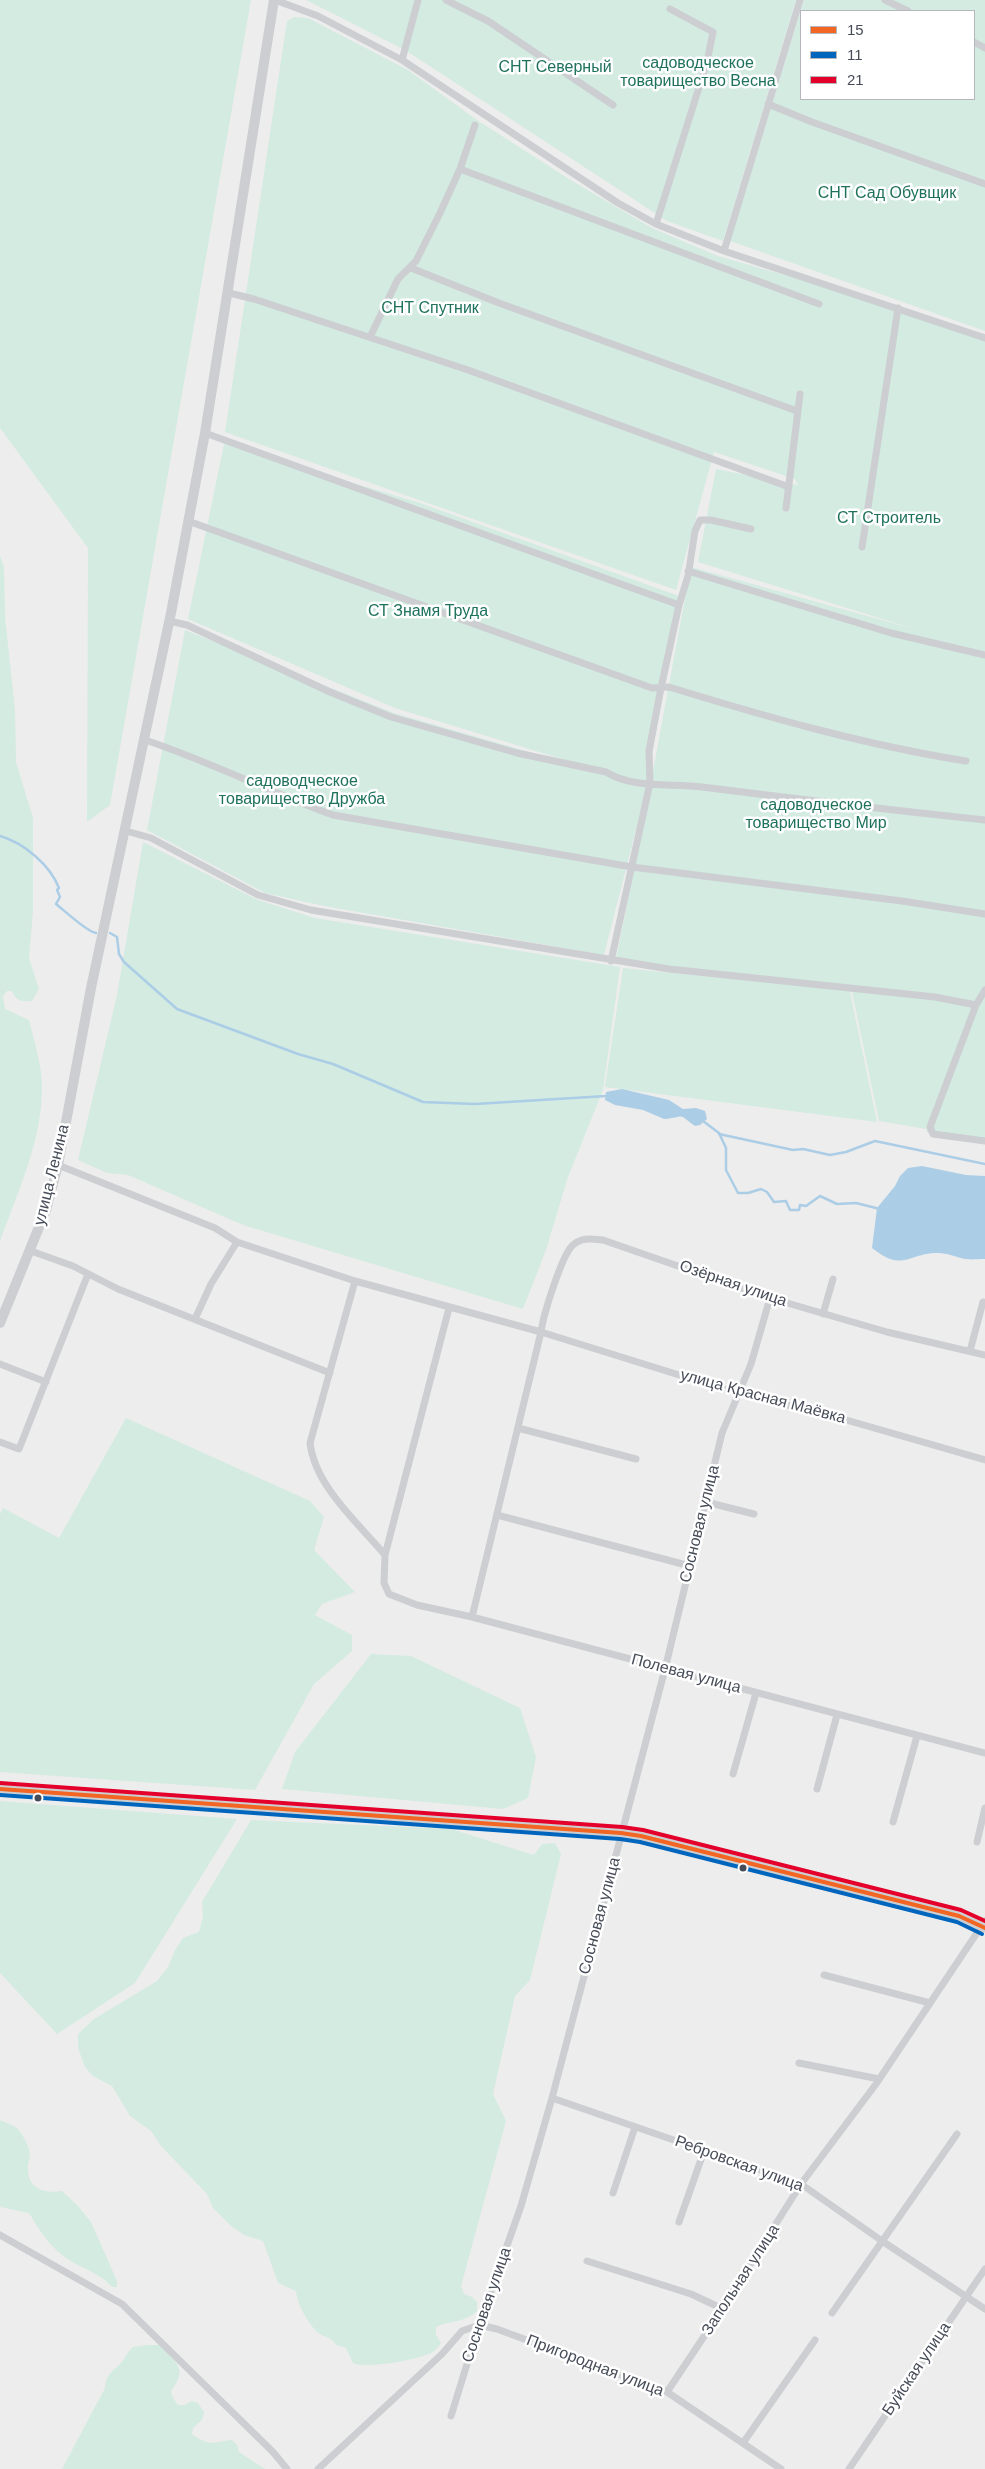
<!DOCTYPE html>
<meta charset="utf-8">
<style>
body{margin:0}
#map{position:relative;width:985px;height:2469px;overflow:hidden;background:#eeeded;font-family:Arial,sans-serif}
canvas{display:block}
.legend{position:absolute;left:800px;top:10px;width:175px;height:90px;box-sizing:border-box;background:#fff;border:1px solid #b5b7bc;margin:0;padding:6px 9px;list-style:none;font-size:15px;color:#464c58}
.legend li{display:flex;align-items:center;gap:10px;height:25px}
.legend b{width:25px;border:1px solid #b5b7bc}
</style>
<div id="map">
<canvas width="985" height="2469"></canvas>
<ul class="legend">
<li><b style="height:6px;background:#f26522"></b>15</li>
<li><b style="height:6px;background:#0065bd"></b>11</li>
<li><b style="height:6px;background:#e4002b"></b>21</li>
</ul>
</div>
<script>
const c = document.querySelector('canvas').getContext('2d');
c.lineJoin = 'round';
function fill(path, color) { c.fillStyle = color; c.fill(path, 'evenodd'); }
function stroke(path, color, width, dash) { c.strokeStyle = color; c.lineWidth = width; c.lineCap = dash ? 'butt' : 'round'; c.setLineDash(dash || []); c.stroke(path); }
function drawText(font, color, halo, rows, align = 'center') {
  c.font = font + ' Arial,sans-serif'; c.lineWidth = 5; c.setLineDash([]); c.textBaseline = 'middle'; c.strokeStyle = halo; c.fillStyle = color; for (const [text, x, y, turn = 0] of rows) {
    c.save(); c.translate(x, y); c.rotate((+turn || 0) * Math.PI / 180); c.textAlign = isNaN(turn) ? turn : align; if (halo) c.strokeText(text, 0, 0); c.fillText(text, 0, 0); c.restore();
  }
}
fill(new Path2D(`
 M 0,0 L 251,0 L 110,805 L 87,822 L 88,548 L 0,428 Z
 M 306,0 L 796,0 L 723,241 L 667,221 L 405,50 Z
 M 804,0 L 985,0 L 985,331 L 730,241 ZM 801,11 L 974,11 L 974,99 L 801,99 Z
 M 294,17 L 308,18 L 408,70 L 477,120 L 569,179 L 652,228 L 718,256 L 830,288 L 985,341 L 985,1141 L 926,1132 L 945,1086 L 926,1129 L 879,1121 L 852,992 L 850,992 L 877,1122 L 605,1087 L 623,968 L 813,987 L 616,958 C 644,828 666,697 691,567 L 918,630 L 698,562 L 716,469 L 798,485 L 795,479 L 714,452 L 676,590 L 225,432 L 287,21 Z
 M 224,444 L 420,503 L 679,596 L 647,785 L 395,708 L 188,619 Z
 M 0,556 L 4,567 L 5,617 L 15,710 L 16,762 L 33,818 L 33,912 L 29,958 L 39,989 L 32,1001 C 22,1002 16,1001 12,991 L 7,991 L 3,996 L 5,1009 L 29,1020 C 34,1040 41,1063 42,1084 C 43,1139 18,1191 0,1241 Z
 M 185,630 L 394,713 L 647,786 L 604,955 L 324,906 L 265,893 L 147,830 Z
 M 143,842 L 258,900 L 315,918 L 620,967 L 603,1090 L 568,1177 L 546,1250 L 523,1309 L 243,1225 L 128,1175 L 107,1173 L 78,1160 L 117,995 Z
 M 126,1418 L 310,1501 L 324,1517 L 314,1550 L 355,1592 L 322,1604 L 315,1615 L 352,1635 L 352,1651 L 314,1684 L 255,1790 L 0,1772 L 0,1514 L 3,1508 L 59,1538 Z
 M 371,1654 L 411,1656 L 520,1708 L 536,1757 L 528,1798 L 503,1809 L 282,1789 L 295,1752 Z
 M 0,1801 L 237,1819 L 135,1983 L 57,2034 L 0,1973 Z
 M 251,1820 L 451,1829 L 534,1855 L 542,1844 L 555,1843 L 561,1854 L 530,1980 L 515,1996 L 493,2094 L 506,2121 L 461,2286 L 464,2294 L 472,2297 L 477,2302 L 477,2311 C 465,2323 451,2320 436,2327 L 436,2335 L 441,2343 C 439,2346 436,2350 433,2352 C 419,2360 367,2369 353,2363 L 346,2348 L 336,2345 C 331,2336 323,2338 316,2331 C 307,2321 297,2304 296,2291 L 278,2283 L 263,2241 L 244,2235 L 231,2226 L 213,2208 L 207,2194 L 161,2146 L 151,2131 L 130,2116 L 112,2086 L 93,2076 L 85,2067 L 78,2048 L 78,2034 L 94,2019 L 157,1981 L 168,1967 L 175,1950 L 183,1938 L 199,1932 L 203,1917 L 202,1902 Z
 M 0,2120 C 5,2123 14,2125 18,2129 C 23,2135 29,2146 30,2154 C 30,2159 27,2165 28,2170 C 28,2189 46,2194 62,2191 L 78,2206 L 91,2222 L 117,2281 L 117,2287 L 112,2287 C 100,2273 85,2270 69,2260 C 51,2249 40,2231 29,2213 L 0,2207 Z
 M 148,2345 L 159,2345 C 175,2361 189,2369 171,2391 L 173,2398 L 178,2405 L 185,2405 L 191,2401 L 198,2403 L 204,2412 L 202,2420 L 193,2428 L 192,2434 C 210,2447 213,2442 232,2440 L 237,2445 L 239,2452 L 265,2469 L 62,2469 L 105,2388 C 106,2374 111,2373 120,2364 C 125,2359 127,2352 133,2347 Z`), '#d3ebe1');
fill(new Path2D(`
 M 622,1089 L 669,1100 L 683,1109 L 696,1108 L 705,1111 L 707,1119 L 700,1125 L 695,1126 C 676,1112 687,1117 664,1119 L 643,1110 L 615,1105 L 605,1100 L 606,1092 Z
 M 922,1166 L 966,1175 L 985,1176 L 985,1259 C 979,1259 972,1260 965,1259 C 956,1257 947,1253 938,1253 C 907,1253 904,1273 872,1248 L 877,1208 L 895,1186 L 900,1176 L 908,1168 Z`), '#abcde6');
stroke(new Path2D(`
 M 0,836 C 24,843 50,865 59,888 L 57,890 L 60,897 L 56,904 C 65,911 87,932 96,933
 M 110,933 L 117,937 L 119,954 L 124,962 L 177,1009 L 298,1054 L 333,1064 L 423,1102 L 475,1104 L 606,1096
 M 703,1121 L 719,1133 L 726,1148 L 726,1170 L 738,1193 L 748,1193 L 761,1189 L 767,1192 L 774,1202 L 786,1201 L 790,1210 L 799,1210 L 800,1205 L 806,1206 L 820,1196 L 837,1204 L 856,1203 L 880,1209
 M 719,1134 L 793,1150 L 803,1149 L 830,1155 L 846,1152 L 875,1141 L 985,1164`), '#abcde6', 2.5);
stroke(new Path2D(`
 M 275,0 L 318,16 L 402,60 L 618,203 L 656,224 L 724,251 L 985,338
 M 446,0 L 488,21 L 613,105
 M 885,0 L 908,11
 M 974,42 L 985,48
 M 402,60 L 418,0
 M 768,104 L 812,122 L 985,184
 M 460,169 L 819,304
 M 656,224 L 707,62 L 713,32 L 670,9
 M 724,251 L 800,0
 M 411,268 L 499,303 L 797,411
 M 229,293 L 254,299 L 468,370 L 789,487
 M 370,337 L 398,279 L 416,261 L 440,213 L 460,169 L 475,125
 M 205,433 L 679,605
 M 786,508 L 800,394
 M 188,521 L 652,688 L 669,687 C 767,717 865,745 966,761
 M 862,547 L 898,308
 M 688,571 L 891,633 L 985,655
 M 169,621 L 187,625 L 330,692 L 391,717 L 517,753 L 606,772 C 633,789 672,783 702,787 C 797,799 891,810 985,820
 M 145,740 C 209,761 269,792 333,815 L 632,867 L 902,901 L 985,914
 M 126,831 L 151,838 L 258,895 L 311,910 L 669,969 L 935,997 L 976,1005
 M 611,961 L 650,783 L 649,751 L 661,688 L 679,605 L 688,576 L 695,531 L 700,520 L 711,520 L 751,529
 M 985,990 L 976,1005 L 930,1127 L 933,1134 L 985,1141
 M 58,1165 L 215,1228 L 237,1242 L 355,1281 L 541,1332 L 737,1393 L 829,1415 L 985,1460
 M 31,1251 L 73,1266 L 118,1289 L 330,1373
 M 355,1281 L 310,1443 C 315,1486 358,1523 385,1555
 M 449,1308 L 385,1555 L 384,1583 L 389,1594 L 417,1605 L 472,1617 L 985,1753
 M 823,1314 L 833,1279
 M 195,1319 L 211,1284 L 237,1242
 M 970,1351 L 983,1302
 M 0,1364 L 46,1382
 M 518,1428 L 636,1459
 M 0,1442 L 19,1449 L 88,1274
 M 706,1502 L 754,1514
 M 497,1515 L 690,1566
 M 472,1617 L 541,1332 C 543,1316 562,1254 573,1245 C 582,1237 592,1239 603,1240 L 770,1298 L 887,1332 L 985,1355
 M 733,1774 L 756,1693
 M 817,1789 L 837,1715
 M 893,1822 L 917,1736
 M 977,1842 L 985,1808
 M 824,1975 L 930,2003
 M 799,2063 L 879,2079
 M 552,2098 L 801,2184 L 882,2241 L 985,2309
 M 613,2193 L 635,2127
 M 679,2222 L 704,2151
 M 0,2235 L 122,2304 L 273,2452 L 287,2469
 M 587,2261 L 691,2294 L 723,2309
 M 832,2313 L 957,2134
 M 667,2392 L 721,2311 L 801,2184 L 876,2084 L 985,1921
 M 451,2416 L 479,2325 L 521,2206 L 552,2098 L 665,1669 L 722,1433 L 751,1364 L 770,1298
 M 743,2443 L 815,2340
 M 318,2469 L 442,2354 L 462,2331 L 479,2325 L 497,2329 L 667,2392 L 781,2469
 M 849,2469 L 985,2269`), '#ccced1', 7);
stroke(new Path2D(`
 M 0,1789 L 621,1833 L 641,1836 L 959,1916 L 985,1928`), '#ccced1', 9);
stroke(new Path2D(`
 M 0,1323 L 46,1210 L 58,1165 L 91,988 L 171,613 L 205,433 L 274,0`), '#cdced1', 10);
stroke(new Path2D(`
 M 0,1789 L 621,1833 L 641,1836 L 959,1916 L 985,1928`), '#f26522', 4);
stroke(new Path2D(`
 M 0,1795 L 620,1839 L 640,1842 L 957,1922 L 982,1934`), '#0065bd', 4);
stroke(new Path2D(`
 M 0,1783 L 622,1827 L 643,1830 L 961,1910 L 985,1921`), '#e4002b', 4);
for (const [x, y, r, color] of [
 [38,1798,4.5,"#464c58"],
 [743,1868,4.5,"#464c58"]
]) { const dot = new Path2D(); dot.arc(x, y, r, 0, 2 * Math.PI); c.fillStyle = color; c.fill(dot); stroke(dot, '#fff', 2); }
drawText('16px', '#1e725b', '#fff', [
 ["садоводческое",698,64],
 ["товарищество Весна",698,82],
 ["СНТ Северный",555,68],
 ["СНТ Сад Обувщик",887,194],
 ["СНТ Спутник",430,309],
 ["СТ Строитель",889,519],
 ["СТ Знамя Труда",428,612],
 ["садоводческое",302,782],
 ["товарищество Дружба",302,800],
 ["садоводческое",816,806],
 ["товарищество Мир",816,824]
]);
drawText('16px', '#464c58', '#fff', [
 ["улица Ленина",52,1175,-76],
 ["Озёрная улица",733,1284,19],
 ["улица Красная Маёвка",763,1397,15],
 ["Сосновая улица",700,1524,-76],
 ["Полевая улица",686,1674,15],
 ["Сосновая улица",600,1916,-75],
 ["Ребровская улица",739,2164,20],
 ["Запольная улица",741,2280,-57],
 ["Сосновая улица",487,2305,-71],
 ["Пригородная улица",595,2366,21],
 ["Буйская улица",917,2369,-56]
]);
</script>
